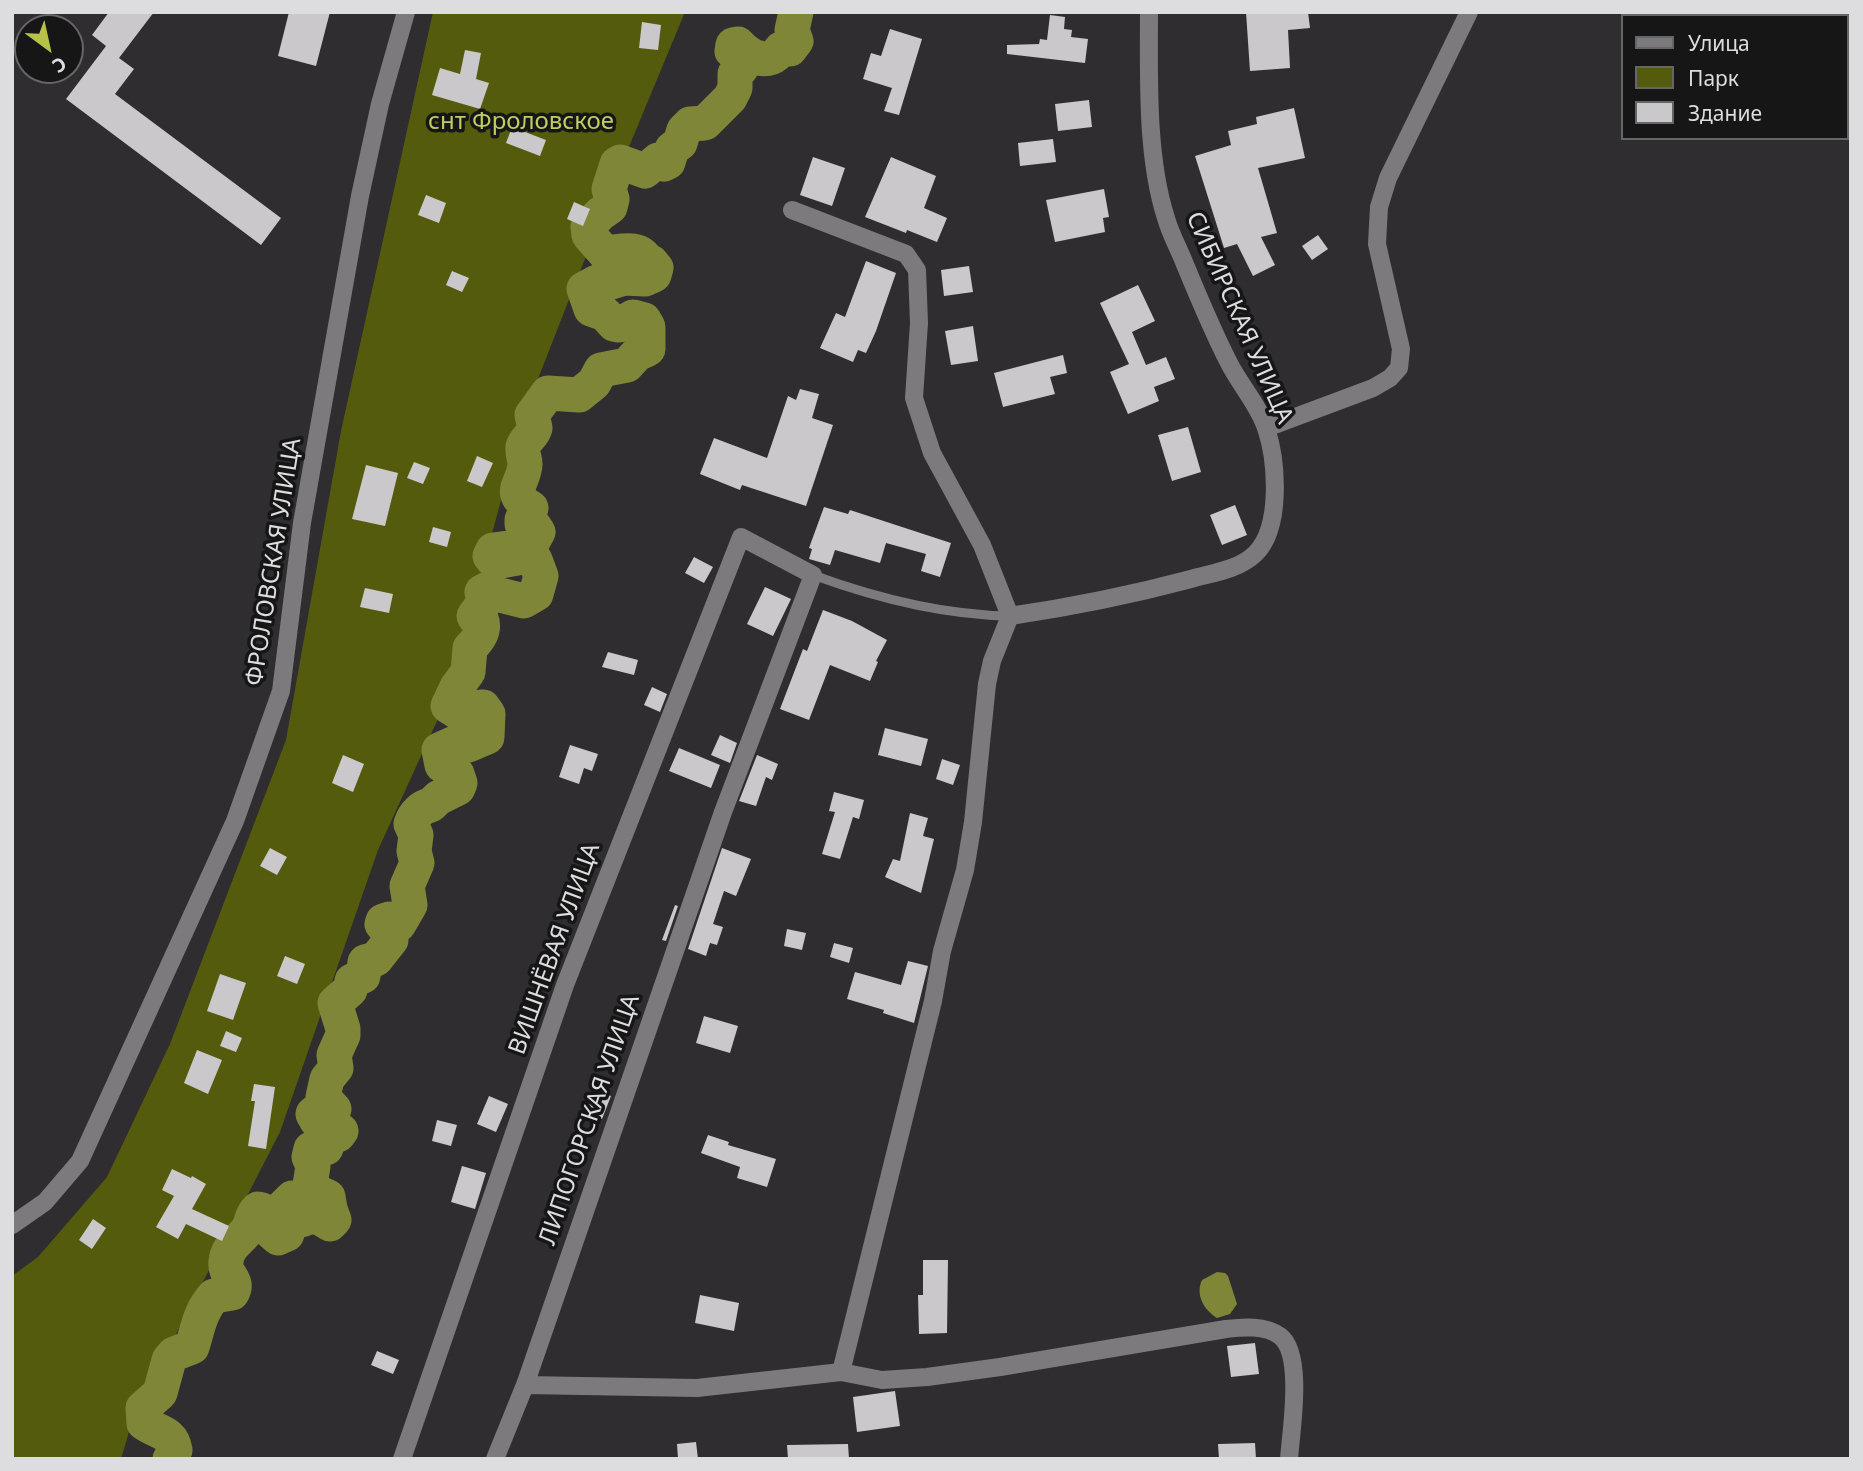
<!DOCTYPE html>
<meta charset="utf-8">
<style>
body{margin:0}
#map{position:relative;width:1863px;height:1471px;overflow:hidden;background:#2f2d30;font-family:"Noto Sans",sans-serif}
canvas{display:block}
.frame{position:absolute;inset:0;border:14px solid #dddcde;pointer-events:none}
.legend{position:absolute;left:1621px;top:14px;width:228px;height:126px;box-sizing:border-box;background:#161617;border:2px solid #666567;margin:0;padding:9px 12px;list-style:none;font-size:21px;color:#dddcde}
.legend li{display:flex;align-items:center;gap:14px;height:35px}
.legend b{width:35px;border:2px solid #666567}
.north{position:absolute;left:14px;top:14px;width:70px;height:70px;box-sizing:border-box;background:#161617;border:2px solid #666567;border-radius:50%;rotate:147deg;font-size:19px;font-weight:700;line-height:28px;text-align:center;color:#dddcde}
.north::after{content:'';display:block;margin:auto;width:24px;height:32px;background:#b6c149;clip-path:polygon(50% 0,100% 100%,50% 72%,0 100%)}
</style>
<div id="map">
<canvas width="1863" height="1471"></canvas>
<div class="frame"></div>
<ul class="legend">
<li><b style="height:9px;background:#7c7a7d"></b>Улица</li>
<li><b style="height:19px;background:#555b0c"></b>Парк</li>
<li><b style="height:19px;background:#cac8cb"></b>Здание</li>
</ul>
<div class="north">С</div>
</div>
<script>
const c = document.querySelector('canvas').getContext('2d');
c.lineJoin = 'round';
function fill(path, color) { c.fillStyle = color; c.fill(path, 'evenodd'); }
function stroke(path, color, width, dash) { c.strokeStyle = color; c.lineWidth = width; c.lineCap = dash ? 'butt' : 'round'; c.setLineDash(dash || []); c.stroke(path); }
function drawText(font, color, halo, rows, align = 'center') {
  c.font = font + ' "Noto Sans",sans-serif'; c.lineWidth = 7; c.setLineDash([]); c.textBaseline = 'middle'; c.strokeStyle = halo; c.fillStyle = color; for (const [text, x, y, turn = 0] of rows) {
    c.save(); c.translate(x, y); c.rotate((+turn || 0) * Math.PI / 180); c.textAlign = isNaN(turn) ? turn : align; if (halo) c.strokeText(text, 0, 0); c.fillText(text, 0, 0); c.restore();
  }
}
fill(new Path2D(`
 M 433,12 L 685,12 L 626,154 L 525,412 L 447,699 L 378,850 L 280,1132 L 133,1418 L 121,1459 L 12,1459 L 12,1276 L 38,1257 L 107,1177 L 170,1044 L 286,740 L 341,431 Z`), '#555b0c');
fill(new Path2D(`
 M 1217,1272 L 1225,1273 L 1228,1276 L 1237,1304 L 1230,1314 L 1217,1318 C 1204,1310 1195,1295 1202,1280 Z`), '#7f8638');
stroke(new Path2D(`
 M 170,1459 L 175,1450 C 172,1431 158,1433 144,1423 L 143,1408 L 160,1393 L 169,1360 L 174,1354 L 192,1347 C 198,1328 200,1311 214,1296 L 232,1293 C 240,1280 224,1276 226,1262 C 227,1246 240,1241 248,1229 C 252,1223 251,1215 258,1209 L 262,1210 L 269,1230 L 278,1238 L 287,1234 L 284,1206 L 292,1198 L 297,1200 C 300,1207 296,1214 301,1220 L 315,1215 L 330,1224 L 334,1220 L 330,1209 L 328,1197 L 315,1191 L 310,1185 L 313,1166 L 309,1157 L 311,1149 L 326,1148 L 330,1133 L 338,1135 L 341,1131 L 336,1127 L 317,1121 L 313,1114 L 319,1109 L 330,1112 L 334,1109 L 323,1097 L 327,1079 L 336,1068 L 334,1055 L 343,1035 L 343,1029 L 335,1003 L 350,990 L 352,981 L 363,976 L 365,962 L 376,959 L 391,940 L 391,936 L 382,924 L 383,921 L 389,919 L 393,924 L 399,924 L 410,905 L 407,886 L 417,863 L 414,851 L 416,835 L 411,824 C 414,814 421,807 431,805 L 438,798 L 458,788 L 460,783 L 457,774 L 442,765 L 439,750 L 457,742 L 468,745 L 487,737 L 488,714 L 483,707 L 473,708 L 459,713 L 448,706 L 457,687 L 468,672 L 470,648 C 478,640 486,631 481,618 L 476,619 L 474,616 L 485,601 L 482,592 L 488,589 L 496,594 L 524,601 L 536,594 L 541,576 L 535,560 L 523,557 L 495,562 L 490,556 L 493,550 L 531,545 L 538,532 L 534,526 L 526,527 L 522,524 L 522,520 L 529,515 L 531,508 C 505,492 524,485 525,464 C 525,459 522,453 523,447 C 525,439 533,436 535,428 L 532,415 L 548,393 L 579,395 L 594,383 L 601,370 L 627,365 L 637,354 L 648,349 L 648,327 L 644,320 L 633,317 L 619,325 L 614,324 L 605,314 L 591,309 L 584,289 L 597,282 L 605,284 L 624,278 L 645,279 L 654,275 L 656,268 L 651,262 L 647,261 C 639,245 620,252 605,253 L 589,235 L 588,227 L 600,214 L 610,207 L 612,199 L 609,189 L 617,164 L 620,162 L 645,171 L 658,160 L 664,164 L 668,162 L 672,149 L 680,143 L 684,130 L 690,124 L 705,123 L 730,98 L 735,88 L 735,74 C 749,64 740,59 732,51 L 733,45 L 738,44 C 750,57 769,67 781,49 L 790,49 L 796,41 L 792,30 L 796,12`), '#7f8638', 35);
fill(new Path2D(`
 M 109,12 L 154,12 L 119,58 L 134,69 L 115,94 L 281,218 L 261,245 L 66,99 L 106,46 L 92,35 Z
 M 289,12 L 330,12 L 316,66 L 278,56 Z
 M 1246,12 L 1308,12 L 1310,28 L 1288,30 L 1290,68 L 1250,71 Z
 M 1050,15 L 1065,17 L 1064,29 L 1072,30 L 1071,37 L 1088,39 L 1085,63 L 1007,54 L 1007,45 L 1039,44 L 1040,39 L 1047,40 Z
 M 642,22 L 661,25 L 658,50 L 639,48 Z
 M 890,29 L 922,39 L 899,115 L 884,111 L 892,88 L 863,79 L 871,53 L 881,56 Z
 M 465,50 L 481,53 L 476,79 L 489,83 L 480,109 L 432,95 L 440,68 L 460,74 Z
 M 1089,100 L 1092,127 L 1058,131 L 1055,104 Z
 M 1294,108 L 1305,158 L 1258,168 L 1277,233 L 1261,237 L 1275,265 L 1253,276 L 1237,244 L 1224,248 L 1195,156 L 1231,145 L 1228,131 L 1257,124 L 1256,117 Z
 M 512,127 L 546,140 L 540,156 L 506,143 Z
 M 1053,139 L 1056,162 L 1020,166 L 1018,143 Z
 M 813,157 L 845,168 L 832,206 L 800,195 Z
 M 891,157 L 936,176 L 924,208 L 947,218 L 937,242 L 907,230 L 906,233 L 865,217 Z
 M 1104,189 L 1109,217 L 1103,218 L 1105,232 L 1055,242 L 1046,200 Z
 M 426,195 L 446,203 L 439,223 L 418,215 Z
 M 574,202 L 590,209 L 583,226 L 567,219 Z
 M 1318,235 L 1328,249 L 1312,260 L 1302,246 Z
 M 866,261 L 896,273 L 876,331 L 866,353 L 858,350 L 853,362 L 820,348 L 836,313 L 845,317 Z
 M 969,266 L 973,292 L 944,296 L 941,270 Z
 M 452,271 L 469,278 L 462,292 L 446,285 Z
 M 1138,285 L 1155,321 L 1132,332 L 1146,365 L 1166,357 L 1175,379 L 1154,387 L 1159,401 L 1128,414 L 1110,372 L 1129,364 L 1100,303 Z
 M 973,326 L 978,361 L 951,365 L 945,331 Z
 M 1063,355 L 1067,373 L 1050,377 L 1055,394 L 1003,407 L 994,373 Z
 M 800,389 L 819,394 L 812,418 L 833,425 L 806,506 L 742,485 L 740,490 L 700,474 L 714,438 L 767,458 L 788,396 L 796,400 Z
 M 1188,427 L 1201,472 L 1172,481 L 1158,435 Z
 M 477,456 L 493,463 L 482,487 L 467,481 Z
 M 414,462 L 430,468 L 423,484 L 407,478 Z
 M 366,465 L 398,473 L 385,526 L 352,519 Z
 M 1235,505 L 1247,535 L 1222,545 L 1210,515 Z
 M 824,507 L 848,514 L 850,510 L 951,543 L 940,577 L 921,571 L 926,554 L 886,543 L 880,563 L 835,550 L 830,565 L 809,559 L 812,549 L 809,548 Z
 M 433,527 L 451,532 L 447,547 L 429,542 Z
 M 694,557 L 713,567 L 704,583 L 685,573 Z
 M 765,587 L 791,599 L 773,636 L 747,624 Z
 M 365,588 L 393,594 L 389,613 L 360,607 Z
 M 823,610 L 852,621 L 887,640 L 876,661 L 878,662 L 870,681 L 830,665 L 809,720 L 780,709 L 803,649 L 807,651 Z
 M 608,652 L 638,660 L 634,675 L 602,667 Z
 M 652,687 L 667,694 L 660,712 L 644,705 Z
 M 885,728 L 928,739 L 921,766 L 878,755 Z
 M 720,735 L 737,743 L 730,763 L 711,755 Z
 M 570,745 L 598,754 L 592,771 L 584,768 L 579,784 L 559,777 Z
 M 679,748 L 720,765 L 711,788 L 669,771 Z
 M 343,755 L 364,764 L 353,792 L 332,783 Z
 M 757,755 L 778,764 L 772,780 L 766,777 L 756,806 L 739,801 Z
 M 942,759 L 960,765 L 953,785 L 936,779 Z
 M 834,792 L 864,800 L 859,819 L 853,817 L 840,859 L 822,854 L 835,812 L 829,811 Z
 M 910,813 L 928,818 L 923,836 L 934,839 L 921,893 L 885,877 L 893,859 L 900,861 Z
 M 270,848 L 287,857 L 277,875 L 260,866 Z
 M 722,848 L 751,859 L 736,896 L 724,891 L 713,924 L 723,927 L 717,945 L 710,943 L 706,956 L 688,949 Z
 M 675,905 L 678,906 L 666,941 L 662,940 Z
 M 787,929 L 806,933 L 802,950 L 784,946 Z
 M 834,943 L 853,948 L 849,963 L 830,957 Z
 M 285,956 L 305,964 L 297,984 L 277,976 Z
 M 908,961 L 928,966 L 914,1023 L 883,1013 L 884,1010 L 847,999 L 855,972 L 901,985 Z
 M 220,974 L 246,983 L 233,1020 L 207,1011 Z
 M 704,1016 L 738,1026 L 730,1053 L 696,1043 Z
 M 226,1031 L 242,1038 L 236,1052 L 220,1046 Z
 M 197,1050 L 222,1060 L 208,1094 L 184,1083 Z
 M 254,1084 L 275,1087 L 266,1149 L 248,1146 L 255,1101 L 251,1101 Z
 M 595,1090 L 611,1096 L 602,1119 L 586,1112 Z
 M 489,1096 L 508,1104 L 496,1132 L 477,1124 Z
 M 437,1120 L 457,1125 L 451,1146 L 432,1141 Z
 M 708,1135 L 729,1142 L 728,1145 L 776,1159 L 767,1187 L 737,1178 L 740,1167 L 701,1153 Z
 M 462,1166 L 486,1173 L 475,1209 L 451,1202 Z
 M 172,1169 L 191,1178 L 192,1176 L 206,1184 L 192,1209 L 229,1226 L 222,1241 L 186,1224 L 178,1239 L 156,1227 L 174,1196 L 162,1190 Z
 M 93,1219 L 106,1228 L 92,1249 L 79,1240 Z
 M 923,1260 L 948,1260 L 947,1333 L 919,1334 L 918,1295 L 923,1295 Z
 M 700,1295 L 739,1303 L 734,1331 L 695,1323 Z
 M 1255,1343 L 1259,1374 L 1231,1377 L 1227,1346 Z
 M 377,1351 L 399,1360 L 393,1374 L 371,1365 Z
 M 895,1391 L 900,1426 L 857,1432 L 853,1397 Z
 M 696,1442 L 698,1459 L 678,1459 L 677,1444 Z
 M 1255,1443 L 1256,1459 L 1219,1459 L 1218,1444 Z
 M 848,1444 L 849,1459 L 788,1459 L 787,1445 Z`), '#cac8cb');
stroke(new Path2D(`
 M 813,575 C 876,598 942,615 1010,616`), '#7c7a7d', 9);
stroke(new Path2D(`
 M 792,210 L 906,254 L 917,270 L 919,323 L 914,398 L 932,453 L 982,545 L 1010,616
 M 1266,428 L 1373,388 L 1390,378 L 1399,368 L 1401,349 L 1377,244 L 1379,207 L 1388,178 L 1469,12
 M 1010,616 C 1071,607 1131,595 1191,579 C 1212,573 1238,570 1255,554 C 1282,528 1277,461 1266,428 C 1258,404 1240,385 1229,363 C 1212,330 1198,296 1184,262 C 1178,247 1170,233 1166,218 C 1146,156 1149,76 1149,12
 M 12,1225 L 45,1202 L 80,1161 L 235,821 L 281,691 L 302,523 L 360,196 L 380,104 L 406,12
 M 841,1372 L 933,1001 L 942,951 L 965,870 L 973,822 L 987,684 L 992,661 L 1010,616
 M 525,1385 L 697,1388 L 841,1372 L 882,1380 L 927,1377 L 1000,1367 L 1226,1329 C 1243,1327 1265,1325 1280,1336 C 1304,1354 1291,1431 1289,1459
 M 402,1459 L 565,985 L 741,537 L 813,575 L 723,812 L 525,1385 L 495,1459`), '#7c7a7d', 18);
drawText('24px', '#c1cc61', '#161617', [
 ["снт Фроловское",521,122]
]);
drawText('24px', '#dddcde', '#161617', [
 ["СИБИРСКАЯ УЛИЦА",1239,318,66],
 ["ФРОЛОВСКАЯ УЛИЦА",274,562,-81],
 ["ВИШНЁВАЯ УЛИЦА",555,949,-70],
 ["ЛИПОГОРСКАЯ УЛИЦА",590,1120,-71]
]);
</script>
